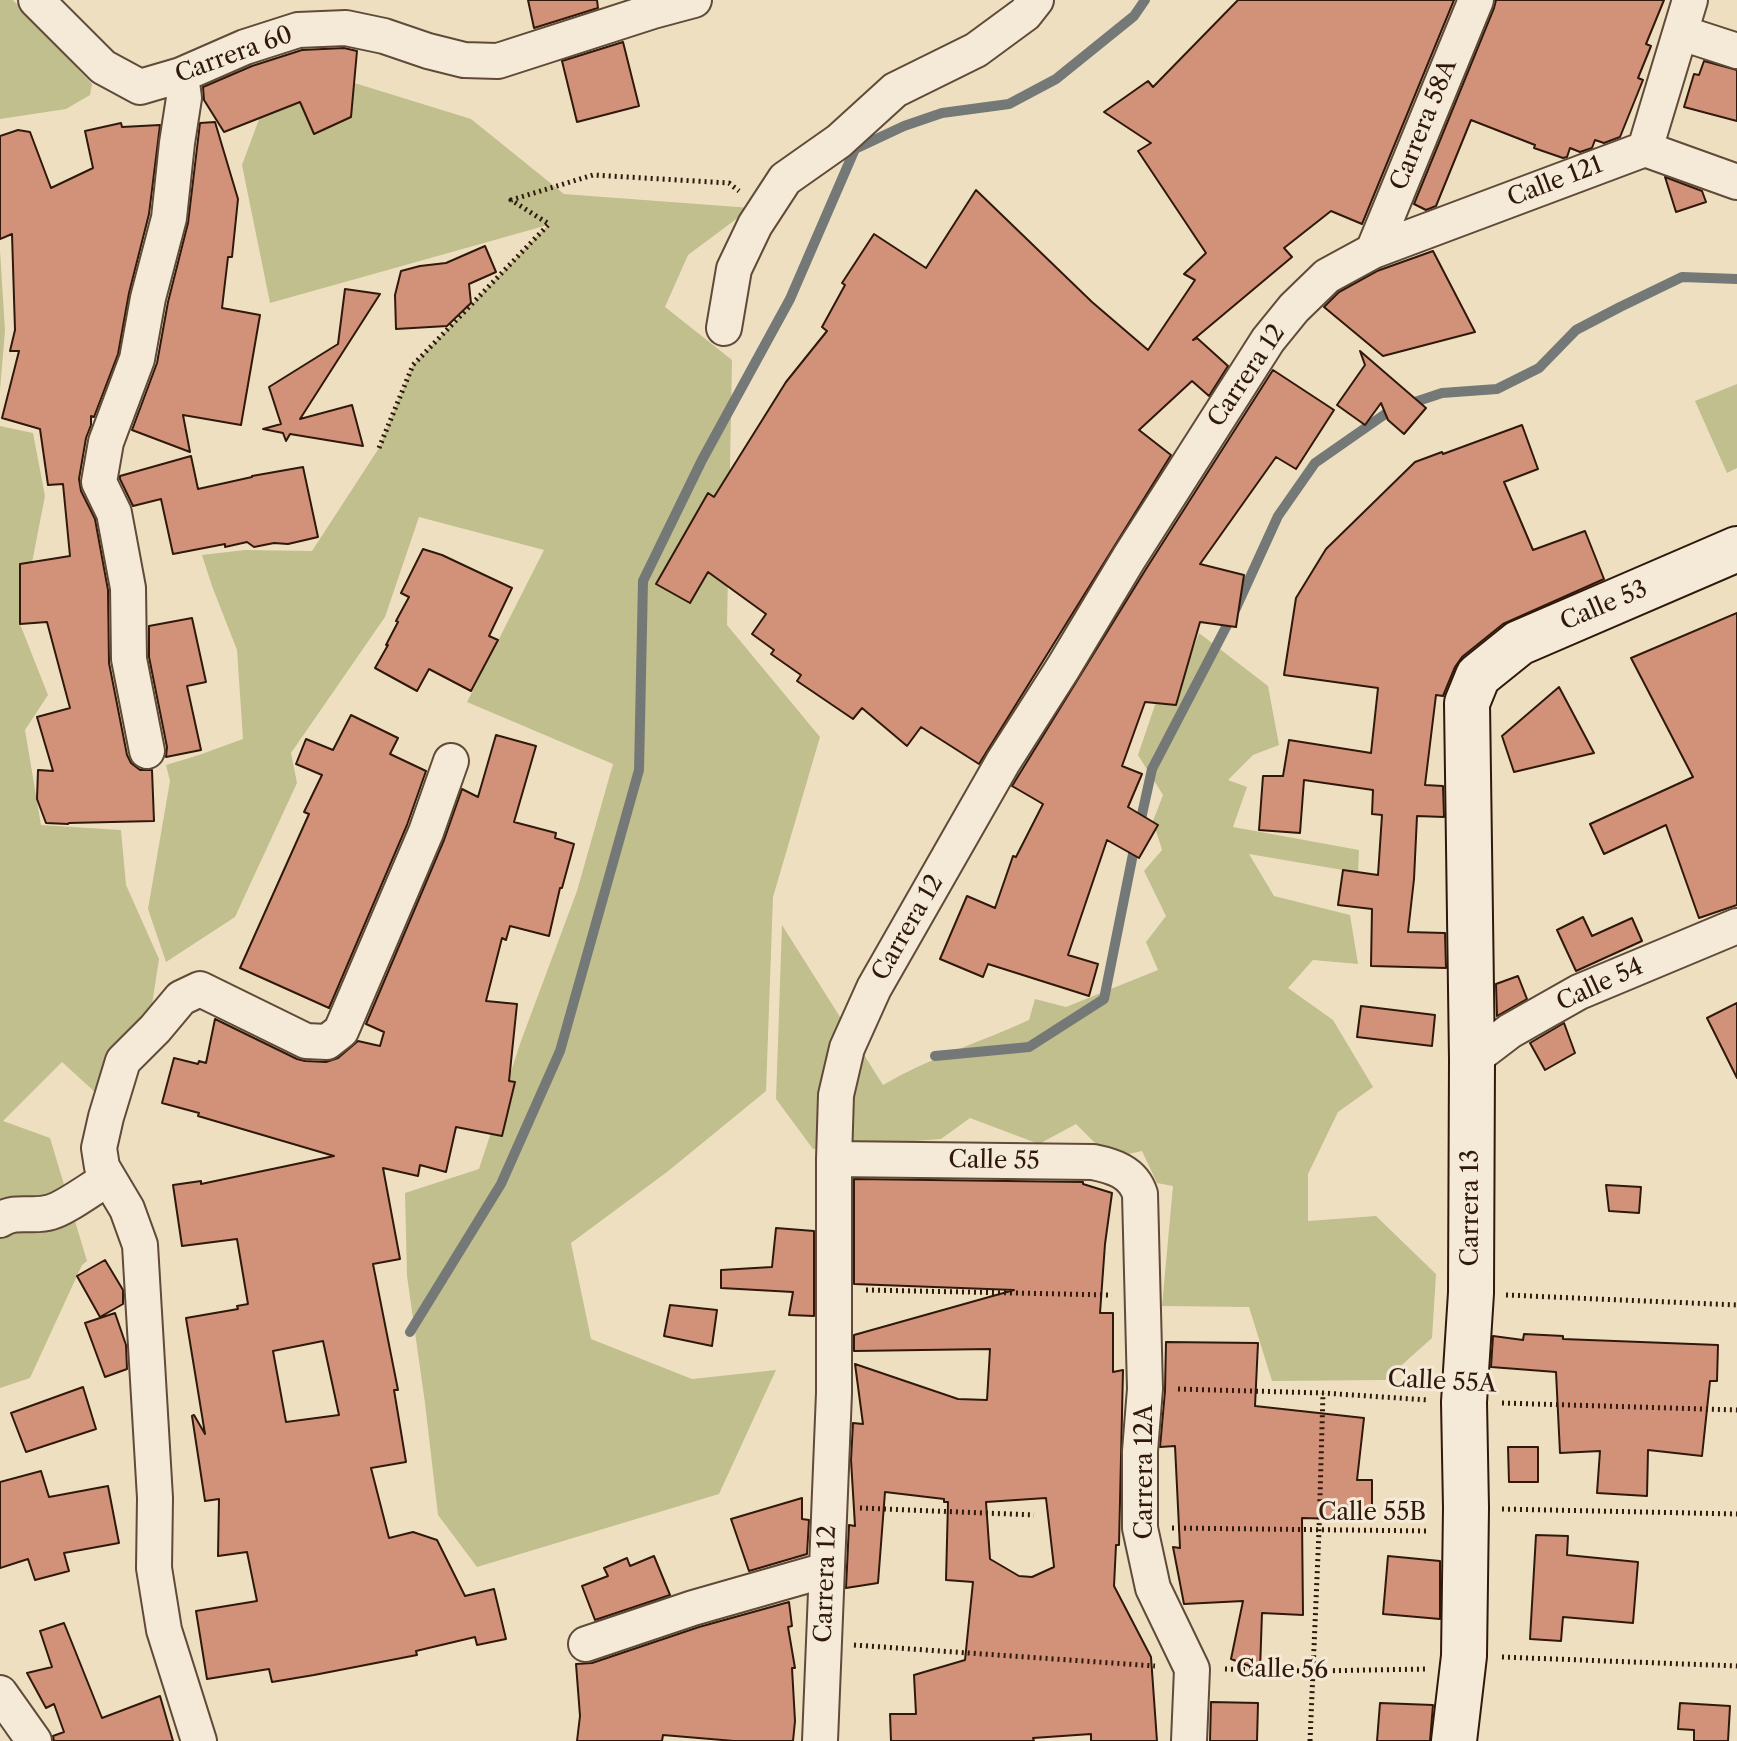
<!DOCTYPE html>
<style>
body{margin:0}
canvas{display:block;background:#eedfc1}
</style>
<canvas width="1737" height="1741"></canvas>
<script>
const c = document.querySelector('canvas').getContext('2d');
c.lineJoin = 'round';
function fill(path, color) { c.fillStyle = color; c.fill(path, 'evenodd'); }
function stroke(path, color, width, dash) { c.strokeStyle = color; c.lineWidth = width; c.lineCap = dash ? 'butt' : 'round'; c.setLineDash(dash || []); c.stroke(path); }
function drawText(font, color, halo, rows, align = 'center') {
  c.font = font + ' "Libre Caslon Text",serif'; c.lineWidth = 6; c.setLineDash([]); c.textBaseline = 'middle'; c.strokeStyle = halo; c.fillStyle = color; for (const [text, x, y, turn = 0] of rows) {
    c.save(); c.translate(x, y); c.rotate((+turn || 0) * Math.PI / 180); c.textAlign = isNaN(turn) ? turn : align; if (halo) c.strokeText(text, 0, 0); c.fillText(text, 0, 0); c.restore();
  }
}
fill(new Path2D(`
 M 0,0 L 13,0 L 92,84 L 90,95 L 66,109 L 0,119 Z
 M 319,72 L 471,119 L 564,194 L 751,208 L 688,255 L 665,307 L 732,360 L 727,625 L 820,737 L 773,897 L 766,1091 L 667,1172 L 571,1243 L 591,1339 L 692,1379 L 776,1370 L 719,1494 L 477,1567 L 438,1515 L 425,1403 L 407,1276 L 405,1193 L 479,1169 L 521,1041 L 577,891 L 613,764 L 467,702 L 544,550 L 419,517 L 385,617 L 291,753 L 297,783 L 235,917 L 166,962 L 148,909 L 170,781 L 166,765 L 199,755 L 243,739 L 237,650 L 212,586 L 202,555 L 245,550 L 312,551 L 379,448 L 413,365 L 548,225 L 270,303 L 242,165 L 265,103 Z
 M 0,250 L 5,331 L 0,390 Z
 M 1737,384 L 1737,468 L 1727,473 L 1695,401 Z
 M 0,426 L 33,433 L 45,496 L 20,624 L 48,695 L 25,730 L 41,825 L 121,830 L 126,885 L 159,959 L 147,1037 L 120,1115 L 62,1062 L 3,1121 L 50,1138 L 87,1261 L 82,1265 L 30,1378 L 0,1388 Z
 M 1199,633 L 1268,686 L 1279,745 L 1253,755 L 1228,780 L 1247,787 L 1233,827 L 1359,850 L 1358,875 L 1343,870 L 1249,854 L 1274,896 L 1350,915 L 1358,964 L 1313,960 L 1288,988 L 1333,1020 L 1373,1087 L 1338,1112 L 1308,1174 L 1308,1221 L 1376,1216 L 1436,1274 L 1432,1338 L 1385,1380 L 1272,1381 L 1249,1307 L 1162,1306 L 1173,1186 L 1157,1183 L 1142,1151 L 1110,1158 L 1076,1124 L 1039,1144 L 970,1118 L 941,1139 L 813,1149 L 776,1099 L 782,925 L 883,1085 C 929,1058 981,1042 1029,1020 L 1035,999 L 1066,1007 L 1158,970 L 1146,942 L 1166,916 L 1144,871 L 1162,850 L 1153,821 L 1163,795 L 1138,755 L 1156,702 L 1179,688 Z`), '#c1bf8d');
stroke(new Path2D(`
 M 1139,828 L 1152,769 L 1236,608 L 1278,516 L 1315,463 L 1391,410 L 1442,393 L 1497,389 L 1539,368 L 1576,330 L 1620,307 L 1682,277 L 1737,279
 M 935,1056 L 1029,1047 L 1104,999 L 1135,844
 M 410,1332 L 501,1184 L 560,1051 L 639,770 L 643,581 L 702,460 L 790,299 L 855,149 L 904,126 L 942,113 L 1009,104 L 1056,79 L 1134,16 L 1145,0`), '#747977', 10);
const building = new Path2D(`
 M 528,0 L 597,0 L 598,8 L 534,28 Z
 M 1238,0 L 1454,0 L 1362,224 L 1331,211 L 1284,248 L 1292,257 L 1193,340 L 1197,338 L 1228,366 L 1209,396 L 1192,381 L 1139,430 L 1171,455 L 979,764 L 921,727 L 907,746 L 862,708 L 853,719 L 797,681 L 801,675 L 771,654 L 774,650 L 752,634 L 766,614 L 708,572 L 690,603 L 656,584 L 708,493 L 714,497 L 786,382 L 827,331 L 822,327 L 845,285 L 842,283 L 874,234 L 926,268 L 976,190 L 1092,302 L 1148,350 L 1195,280 L 1184,274 L 1206,253 L 1138,151 L 1151,143 L 1104,112 L 1148,81 L 1153,87 Z
 M 1496,0 L 1664,0 L 1646,44 L 1651,46 L 1638,78 L 1643,80 L 1620,137 L 1604,143 L 1595,140 L 1592,148 L 1580,152 L 1570,148 L 1567,157 L 1563,158 L 1534,148 L 1535,145 L 1471,120 L 1436,206 L 1426,210 L 1414,204 L 1494,8 Z
 M 623,42 L 639,106 L 577,122 L 562,61 Z
 M 344,48 L 357,51 L 351,117 L 314,134 L 300,102 L 224,132 L 204,100 L 203,87 L 252,66 L 302,50 Z
 M 1704,61 L 1737,70 L 1737,121 L 1684,107 L 1694,74 L 1699,75 Z
 M 215,122 L 238,199 L 232,257 L 228,257 L 222,308 L 260,315 L 241,425 L 183,415 L 190,452 L 132,430 L 157,363 L 168,302 L 188,223 L 200,123 Z
 M 121,123 L 122,127 L 160,125 L 149,214 L 129,293 L 118,354 L 94,417 L 91,416 L 91,425 L 86,438 L 79,479 L 81,491 L 95,519 L 108,590 L 109,663 L 127,755 L 131,763 L 140,770 L 152,770 L 154,821 L 69,823 L 68,824 L 46,823 L 37,799 L 38,770 L 53,771 L 37,717 L 70,708 L 47,622 L 20,624 L 20,564 L 70,556 L 63,484 L 48,485 L 40,429 L 2,418 L 19,351 L 10,351 L 15,330 L 12,234 L 0,239 L 0,136 L 18,130 L 30,132 L 51,188 L 93,168 L 85,131 Z
 M 1665,177 L 1702,191 L 1706,202 L 1676,212 Z
 M 485,246 L 496,272 L 469,284 L 471,303 L 447,326 L 396,329 L 395,295 L 401,271 L 420,266 L 446,263 Z
 M 1433,251 L 1475,332 L 1383,356 L 1324,307 L 1339,292 L 1377,271 Z
 M 345,289 L 380,294 L 300,419 L 352,405 L 363,446 L 290,434 L 286,441 L 283,433 L 263,429 L 281,424 L 269,387 L 338,344 Z
 M 1360,351 L 1426,408 L 1404,434 L 1388,420 L 1381,403 L 1365,425 L 1337,405 L 1365,365 Z
 M 1273,370 L 1334,410 L 1296,469 L 1276,457 L 1200,564 L 1244,575 L 1236,627 L 1200,622 L 1176,705 L 1145,702 L 1122,766 L 1142,774 L 1128,807 L 1158,825 L 1139,858 L 1107,840 L 1068,955 L 1098,964 L 1089,996 L 988,964 L 983,977 L 940,959 L 967,896 L 995,908 L 1013,856 L 1016,857 L 1043,804 L 1012,786 L 1146,569 Z
 M 1522,425 L 1538,469 L 1504,482 L 1533,550 L 1585,531 L 1604,579 L 1503,624 L 1462,657 L 1455,667 L 1443,696 L 1436,695 L 1425,785 L 1443,786 L 1444,817 L 1417,816 L 1414,879 L 1408,932 L 1445,933 L 1446,968 L 1371,966 L 1372,909 L 1338,905 L 1343,870 L 1378,875 L 1382,815 L 1372,814 L 1373,790 L 1304,780 L 1300,833 L 1259,830 L 1263,776 L 1283,776 L 1289,740 L 1371,753 L 1378,688 L 1284,675 L 1296,598 L 1326,549 L 1415,462 L 1442,452 L 1443,454 Z
 M 191,456 L 198,489 L 252,477 L 252,476 L 303,467 L 318,537 L 288,544 L 274,543 L 254,547 L 247,542 L 225,547 L 225,544 L 173,554 L 161,499 L 133,506 L 120,479 L 120,476 Z
 M 423,549 L 442,555 L 512,588 L 489,636 L 498,640 L 471,691 L 429,669 L 417,691 L 375,668 L 388,645 L 386,645 L 398,622 L 396,621 L 409,597 L 401,593 Z
 M 1737,613 L 1737,905 L 1699,918 L 1666,825 L 1604,854 L 1590,824 L 1693,777 L 1631,658 Z
 M 192,618 L 206,682 L 187,686 L 201,750 L 166,757 L 167,747 L 149,657 L 149,626 Z
 M 1559,687 L 1594,753 L 1514,772 L 1502,736 Z
 M 351,715 L 398,738 L 390,754 L 426,771 L 407,825 L 329,1008 L 240,968 L 309,814 L 304,812 L 322,775 L 296,764 L 306,739 L 333,750 Z
 M 496,735 L 536,746 L 514,822 L 556,833 L 555,838 L 574,844 L 562,888 L 560,888 L 549,936 L 510,926 L 506,940 L 502,938 L 486,1001 L 517,1004 L 509,1081 L 515,1082 L 502,1136 L 456,1127 L 446,1172 L 420,1165 L 418,1176 L 383,1168 L 400,1259 L 373,1264 L 398,1390 L 394,1390 L 406,1462 L 371,1468 L 389,1538 L 413,1532 L 437,1540 L 465,1596 L 494,1589 L 506,1639 L 477,1645 L 475,1637 L 416,1651 L 417,1655 L 314,1675 L 272,1682 L 269,1669 L 207,1679 L 196,1611 L 257,1601 L 247,1552 L 218,1556 L 219,1499 L 205,1501 L 192,1416 L 194,1415 L 205,1434 L 186,1318 L 238,1309 L 237,1306 L 248,1304 L 237,1239 L 182,1246 L 173,1185 L 201,1181 L 201,1184 L 334,1156 L 198,1116 L 199,1113 L 162,1103 L 174,1058 L 198,1064 L 199,1061 L 206,1063 L 215,1019 L 297,1059 L 305,1061 L 326,1062 L 338,1058 L 358,1041 L 380,1046 L 384,1032 L 366,1024 L 444,840 L 462,789 L 478,797 ZM 323,1341 L 339,1415 L 286,1422 L 273,1351 Z
 M 1583,917 L 1592,936 L 1632,918 L 1642,941 L 1576,971 L 1557,930 Z
 M 1518,976 L 1527,999 L 1497,1016 L 1496,984 Z
 M 1737,1003 L 1737,1078 L 1707,1018 Z
 M 1361,1006 L 1435,1015 L 1432,1046 L 1357,1037 Z
 M 1564,1023 L 1575,1053 L 1545,1070 L 1530,1043 Z
 M 854,1179 L 1083,1182 L 1083,1184 L 1112,1193 L 1105,1244 L 1100,1313 L 1113,1313 L 1113,1372 L 1123,1370 L 1119,1545 L 1116,1545 L 1114,1586 L 1151,1657 L 1157,1741 L 1091,1741 L 1091,1734 L 1033,1738 L 1034,1741 L 891,1741 L 890,1714 L 916,1714 L 914,1675 L 965,1660 L 973,1582 L 946,1580 L 948,1502 L 944,1502 L 944,1499 L 885,1492 L 878,1583 L 846,1588 L 849,1525 L 855,1526 L 851,1460 L 853,1423 L 863,1424 L 855,1364 L 958,1399 L 987,1400 L 990,1349 L 854,1351 L 854,1335 L 1014,1290 L 854,1284 ZM 1046,1498 L 1054,1567 L 1032,1577 L 1019,1576 L 990,1559 L 986,1502 Z
 M 1606,1185 L 1641,1187 L 1639,1213 L 1609,1211 Z
 M 776,1228 L 814,1231 L 814,1316 L 789,1315 L 793,1292 L 721,1288 L 721,1270 L 772,1267 Z
 M 105,1260 L 123,1290 L 123,1304 L 100,1317 L 77,1276 Z
 M 670,1305 L 717,1310 L 712,1346 L 664,1336 Z
 M 115,1313 L 126,1345 L 127,1369 L 105,1377 L 85,1323 Z
 M 1524,1334 L 1563,1336 L 1563,1339 L 1718,1345 L 1717,1381 L 1710,1381 L 1702,1456 L 1648,1450 L 1647,1496 L 1597,1493 L 1600,1451 L 1560,1453 L 1556,1372 L 1491,1367 L 1493,1336 L 1523,1340 Z
 M 1166,1342 L 1258,1343 L 1255,1406 L 1364,1418 L 1357,1480 L 1372,1480 L 1372,1520 L 1302,1518 L 1303,1615 L 1262,1613 L 1260,1670 L 1231,1659 L 1243,1601 L 1184,1604 L 1173,1547 L 1180,1548 L 1175,1446 L 1160,1447 L 1165,1391 Z
 M 83,1387 L 96,1429 L 26,1452 L 11,1413 Z
 M 1508,1447 L 1538,1447 L 1538,1482 L 1509,1482 Z
 M 41,1471 L 49,1497 L 108,1486 L 119,1543 L 64,1553 L 69,1571 L 35,1580 L 28,1559 L 0,1568 L 0,1482 Z
 M 802,1498 L 802,1519 L 809,1520 L 807,1554 L 749,1571 L 731,1519 Z
 M 1536,1535 L 1568,1536 L 1567,1555 L 1638,1562 L 1633,1623 L 1563,1617 L 1561,1641 L 1530,1639 Z
 M 654,1556 L 670,1595 L 595,1620 L 582,1586 L 608,1576 L 604,1568 L 627,1558 L 630,1566 Z
 M 1388,1556 L 1440,1561 L 1440,1619 L 1383,1614 Z
 M 789,1602 L 792,1626 L 788,1627 L 795,1668 L 792,1668 L 795,1721 L 793,1741 L 734,1741 L 663,1735 L 662,1741 L 577,1741 L 580,1716 L 576,1664 L 592,1663 L 699,1627 Z
 M 64,1623 L 102,1718 L 160,1696 L 173,1741 L 54,1741 L 53,1736 L 64,1732 L 54,1704 L 46,1708 L 27,1673 L 52,1667 L 40,1631 Z
 M 1211,1702 L 1258,1703 L 1257,1741 L 1210,1741 Z
 M 1380,1703 L 1433,1705 L 1430,1741 L 1377,1741 Z
 M 1680,1703 L 1730,1706 L 1728,1741 L 1694,1741 L 1694,1730 L 1678,1729 Z`);
fill(building, '#d2927a');
stroke(building, '#30190b', 2);
const street = new Path2D(`
 M 36,0 L 103,67 L 140,87 L 181,75 L 245,47 L 298,30 L 346,28 L 384,36 L 428,51 L 464,60 L 498,61 L 653,11 L 694,0
 M 1694,37 L 1737,51
 M 1645,149 L 1690,0
 M 1373,251 L 1476,0
 M 724,328 L 734,269 L 755,225 L 785,179 L 839,141 L 895,90 L 976,50 L 1025,14 L 1036,0
 M 147,751 L 129,659 L 128,588 L 114,513 L 99,482 L 106,442 L 137,359 L 148,298 L 169,218 L 177,143 L 184,98 L 181,75
 M 1472,1060 L 1510,1031 L 1579,992 L 1737,926
 M 834,1159 L 1093,1162 C 1113,1166 1133,1172 1140,1194 L 1145,1389 L 1140,1451 L 1140,1528 L 1153,1588 L 1192,1669 L 1189,1741
 M 0,1220 C 16,1209 33,1218 51,1212 C 66,1208 93,1187 108,1179
 M 586,1644 L 693,1608 L 826,1570
 M 0,1693 L 34,1741
 M 199,1741 L 164,1630 L 154,1568 L 155,1498 L 140,1245 L 127,1209 L 102,1167 L 99,1148 L 106,1117 L 123,1061 L 155,1029 L 181,998 L 200,989 L 306,1041 L 327,1042 L 341,1031 L 426,832 L 451,761
 M 820,1741 L 834,1393 L 834,1159 L 836,1095 L 847,1048 L 874,988 L 1003,762 L 1063,668 L 1129,558 L 1268,340 L 1294,308 L 1327,276 L 1373,251 L 1645,149 L 1737,182`);
const secondary = new Path2D(`
 M 1454,1741 L 1464,1656 L 1466,1508 L 1464,1402 L 1471,1293 L 1472,1060 L 1467,703 L 1478,676 L 1519,643 L 1737,549`);
stroke(street, '#604a38', 38);
stroke(secondary, '#30190b', 48);
stroke(new Path2D(`
 M 379,448 L 413,365 L 549,224 L 511,200 L 593,175 L 729,183 L 739,191
 M 866,1290 L 1112,1295
 M 1506,1295 L 1737,1305
 M 1178,1389 L 1323,1393 L 1428,1400
 M 1502,1403 L 1737,1410
 M 860,1508 L 1034,1515
 M 1502,1509 L 1737,1514
 M 1172,1528 L 1430,1531
 M 854,1645 L 1155,1666
 M 1502,1657 L 1737,1666
 M 1225,1669 L 1312,1671 L 1427,1669
 M 1310,1741 L 1319,1531 L 1323,1393`), '#30190b', 5, [2, 4]);
stroke(street, '#f4ead7', 34);
stroke(secondary, '#f4ead7', 44);
drawText('24px', '#30190b', '#f4ead7', [
 ["Carrera 60",234,55,-20],
 ["Carrera 58A",1424,125,-68],
 ["Calle 121",1555,182,-21],
 ["Carrera 12",1247,376,-56],
 ["Calle 53",1604,606,-23],
 ["Carrera 12",908,928,-60],
 ["Calle 54",1600,985,-25],
 ["Calle 55",994,1161,1],
 ["Carrera 13",1471,1208,-90],
 ["Calle 55A",1442,1382,3],
 ["Carrera 12A",1145,1472,-90],
 ["Calle 55B",1372,1513],
 ["Carrera 12",826,1584,-88],
 ["Calle 56",1282,1670,1]
]);
</script>
